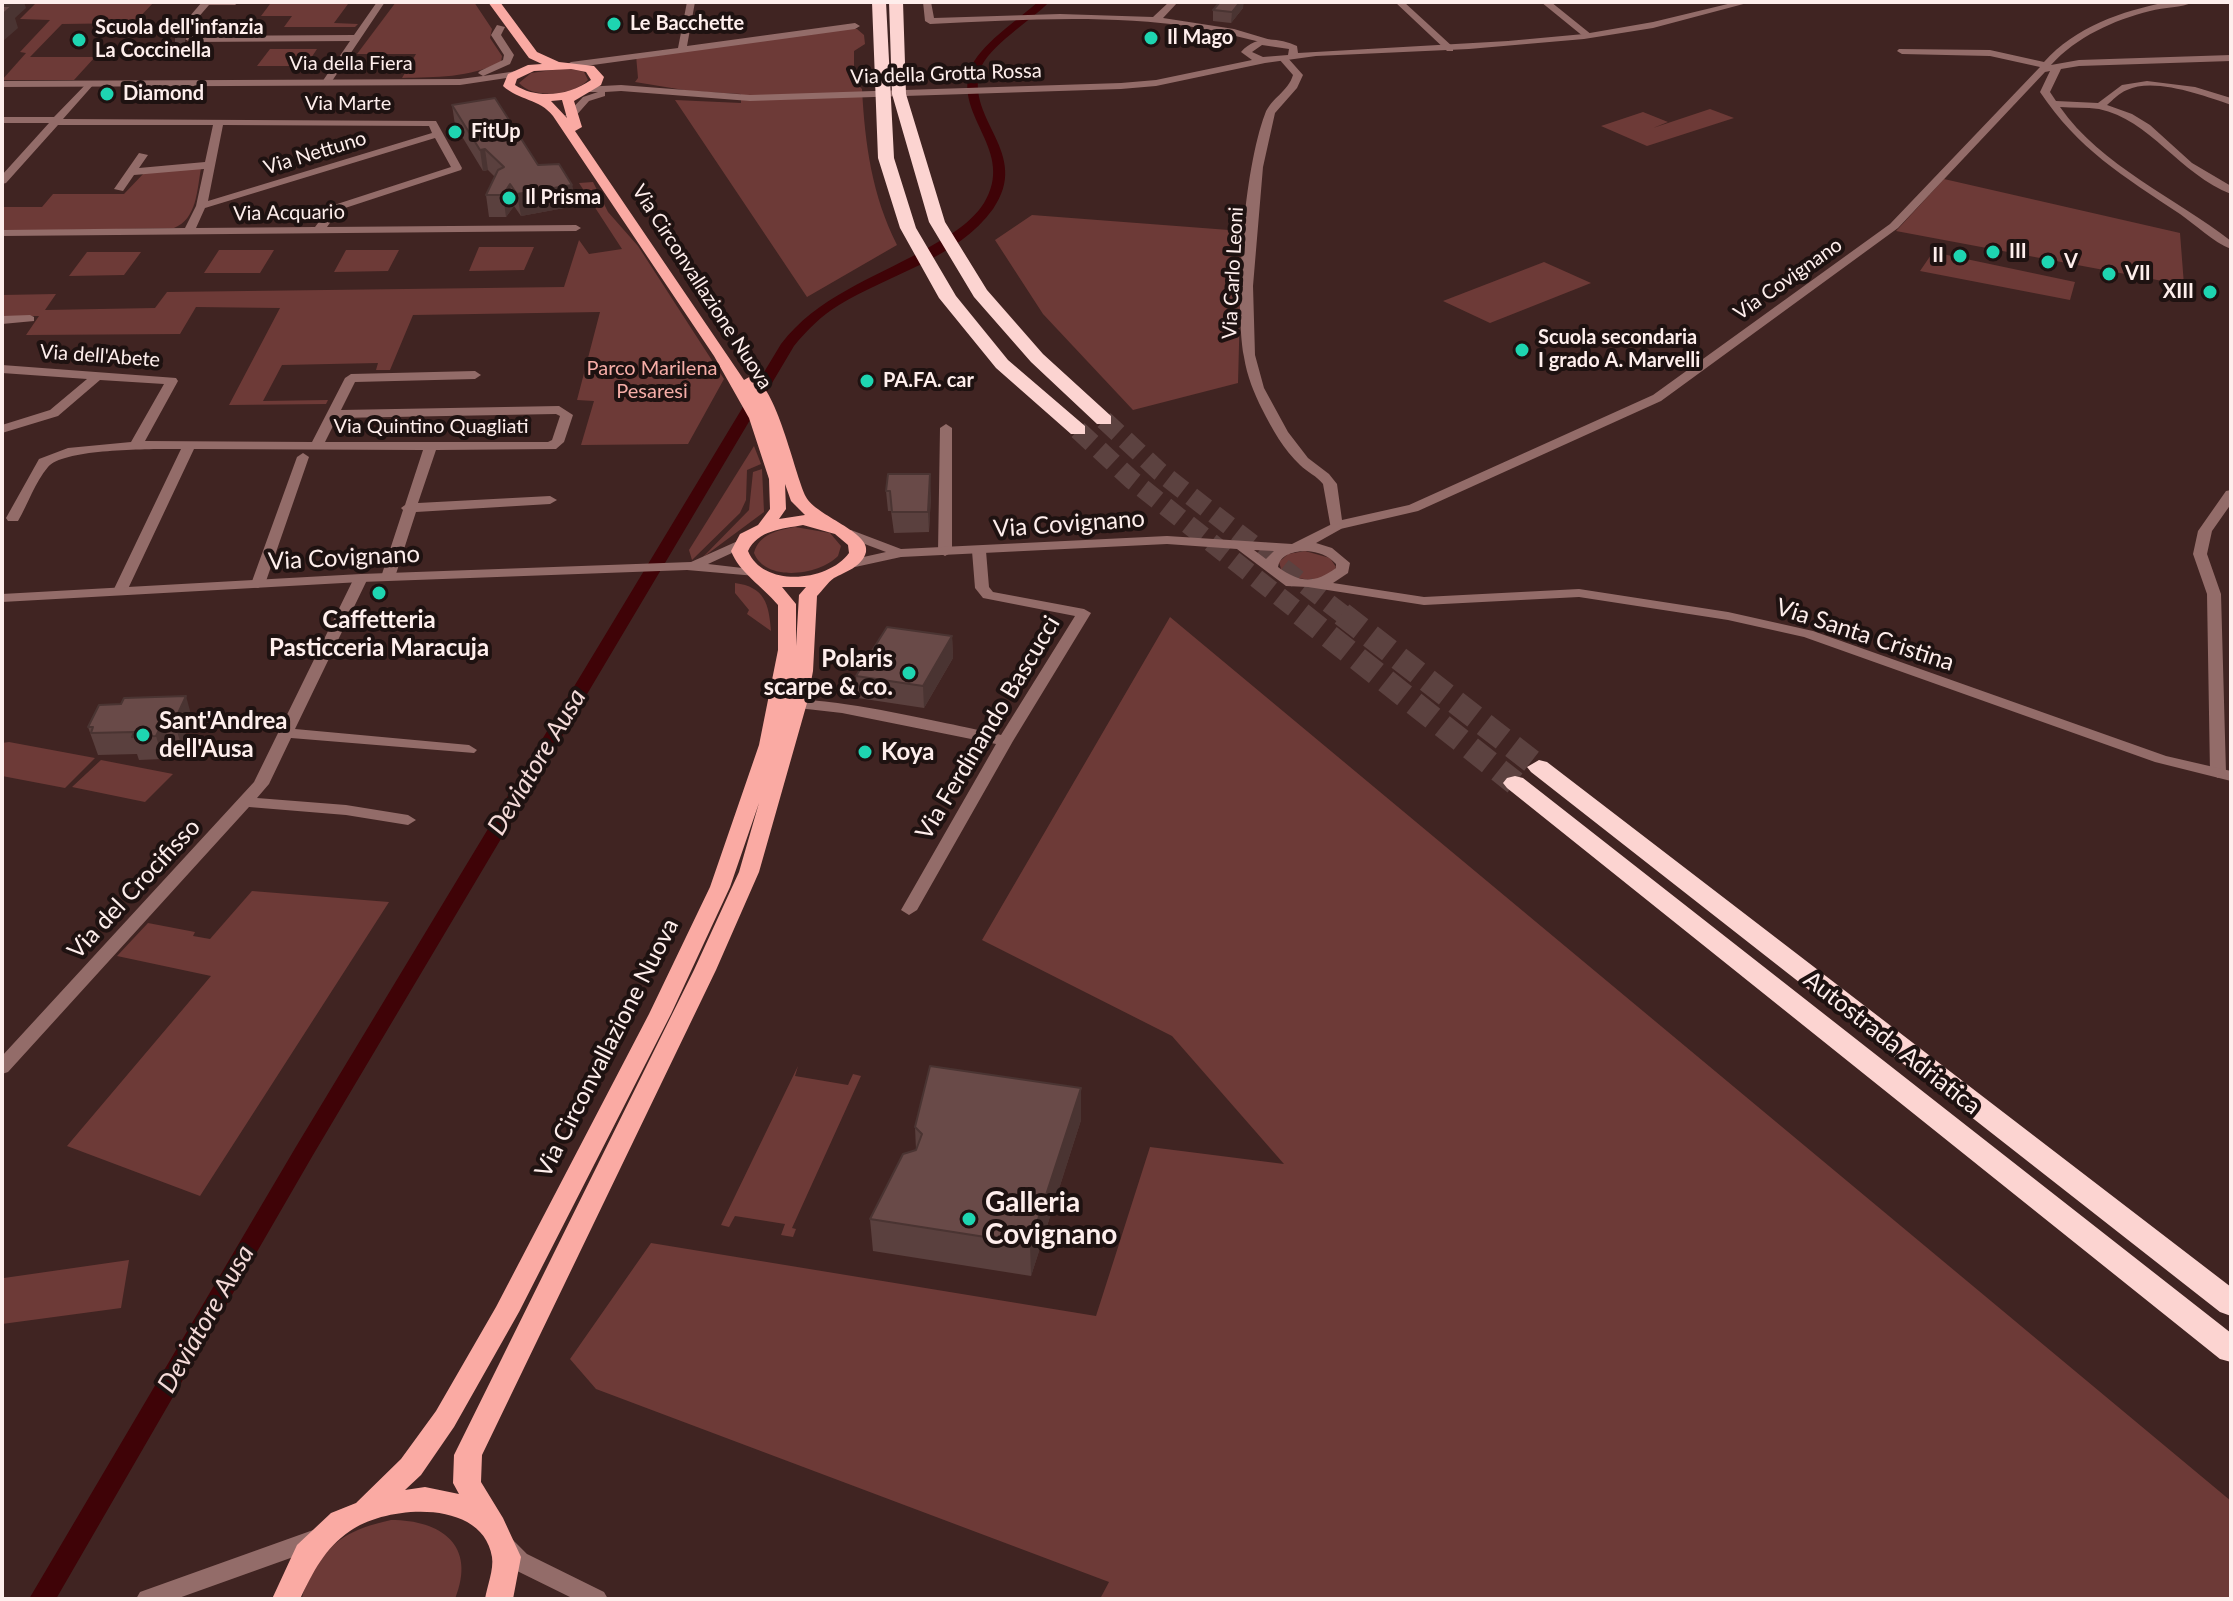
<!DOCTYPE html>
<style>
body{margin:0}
#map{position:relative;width:2233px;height:1601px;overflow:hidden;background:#402422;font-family:Lato,sans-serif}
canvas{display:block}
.frame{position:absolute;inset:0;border:4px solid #feeeec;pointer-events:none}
</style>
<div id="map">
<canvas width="2233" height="1601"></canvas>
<div class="frame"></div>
</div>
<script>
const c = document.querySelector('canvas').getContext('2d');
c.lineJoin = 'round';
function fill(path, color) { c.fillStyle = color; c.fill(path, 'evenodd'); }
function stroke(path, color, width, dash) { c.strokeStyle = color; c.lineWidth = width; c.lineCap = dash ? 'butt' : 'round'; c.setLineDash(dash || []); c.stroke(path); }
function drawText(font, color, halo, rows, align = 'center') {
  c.font = font + ' Lato,sans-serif'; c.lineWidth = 8; c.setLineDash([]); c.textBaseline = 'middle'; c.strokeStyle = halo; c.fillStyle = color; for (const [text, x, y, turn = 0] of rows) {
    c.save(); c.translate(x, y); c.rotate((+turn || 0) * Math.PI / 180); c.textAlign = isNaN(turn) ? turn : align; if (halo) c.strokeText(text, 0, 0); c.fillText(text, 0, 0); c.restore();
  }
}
fill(new Path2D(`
 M 37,2 L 154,2 L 134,23 L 62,24 L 30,57 L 95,57 L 74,80 L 2,80 L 26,53 L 20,52 L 50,20 L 20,19 Z
 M 396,2 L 474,2 L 492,29 L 490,38 L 502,56 L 501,62 C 470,78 435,77 402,78 L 416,54 L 357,54 Z
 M 270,4 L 348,4 L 334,23 L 358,24 L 355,27 L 284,27 L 292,16 L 261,16 Z
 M 845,28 L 857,29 L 864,35 L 865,44 L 854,51 L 854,81 L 862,89 C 865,145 872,195 897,245 L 807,297 L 675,100 L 741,103 L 741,94 L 690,91 L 635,82 L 638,78 L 636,55 Z
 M 270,49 L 317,49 L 309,61 L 329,61 L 326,66 L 257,66 Z
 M 567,68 L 584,72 L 588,80 C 574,95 534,100 519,83 L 531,73 Z
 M 1710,109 L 1734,118 L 1647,146 L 1601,126 L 1643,112 L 1668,122 L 1653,128 Z
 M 201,168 C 197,190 197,219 174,228 L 2,231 L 2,207 L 42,207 L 53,194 L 124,194 L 144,173 Z
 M 1944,179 L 2180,233 L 2184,285 L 1896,231 Z
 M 593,182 L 608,212 L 638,246 L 724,379 L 688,444 L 581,445 L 594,401 L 577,400 L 600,312 L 413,315 L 390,370 L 376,370 L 378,363 L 282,365 L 263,401 L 328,400 L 326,404 L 229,405 L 280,308 L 196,307 L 180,334 L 26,335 L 39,316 L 2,316 L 2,295 L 56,294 L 45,310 L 155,308 L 167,292 L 564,287 L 579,240 L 589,254 L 622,249 L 579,183 Z
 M 1032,215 L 1242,231 L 1238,383 L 1133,410 L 1043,314 L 995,240 Z
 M 479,247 L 534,247 L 524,270 L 469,271 Z
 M 219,250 L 274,250 L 260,273 L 204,273 Z
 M 346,250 L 399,250 L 388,271 L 334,272 Z
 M 87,252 L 141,252 L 124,275 L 69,276 Z
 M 1933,252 L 2075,282 L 2070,300 L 1920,271 Z
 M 1544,262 L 1591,283 L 1490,323 L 1443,301 Z
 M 754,446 L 761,464 L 747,470 L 746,500 L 740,513 L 692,560 L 689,550 Z
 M 762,469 L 764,512 L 702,558 L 749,510 L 753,472 Z
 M 795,527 L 830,533 L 841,546 L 838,556 C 820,575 766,583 754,553 C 759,534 778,530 795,527 Z
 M 1305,551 L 1330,558 L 1336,567 L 1334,572 C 1315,584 1302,580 1282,572 L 1279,562 L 1288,554 Z
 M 735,583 C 765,587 769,604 771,631 L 747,614 L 749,610 L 735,593 Z
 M 1170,617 L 2231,1501 L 2231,1599 L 1100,1599 L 1109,1582 L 596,1389 L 570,1359 L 651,1243 L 1096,1316 L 1150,1147 L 1284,1164 L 1172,1036 L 982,940 Z
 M 9,742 L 95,758 L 65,788 L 2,776 L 2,743 Z
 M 101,760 L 173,774 L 145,802 L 72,787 Z
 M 252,891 L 389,902 L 200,1196 L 67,1146 L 211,976 L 117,956 L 148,923 L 195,932 L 193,936 L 210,939 Z
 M 798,1066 L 795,1076 L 848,1085 L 853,1074 L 861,1076 L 792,1228 L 796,1229 L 793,1237 L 781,1235 L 785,1224 L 735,1216 L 729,1227 L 721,1225 Z
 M 129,1260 L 121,1308 L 2,1324 L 4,1278 Z
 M 391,1520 C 441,1520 477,1545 455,1599 L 302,1599 C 303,1590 307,1584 311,1576 C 330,1539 352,1529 391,1520 Z`), '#6d3a37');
fill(new Path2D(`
 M 1038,2 L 1049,2 C 1031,21 988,46 980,70 C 965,120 1032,153 993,209 C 958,258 888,275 839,305 C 821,316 807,330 794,346 L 313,1155 L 56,1599 L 29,1599 L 297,1145 L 781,344 C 817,297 872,279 922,251 C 944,239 970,225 984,203 C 1016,151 954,117 970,70 C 978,46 1019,19 1038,2 Z`), '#3f0307');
stroke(new Path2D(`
 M 175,39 L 190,39`), '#5c4240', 10, [10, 5]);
stroke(new Path2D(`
 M 1104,420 L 1160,472 L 1345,616
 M 1078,430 L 1132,480 L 1304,616`), '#5c4240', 19, [19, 10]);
stroke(new Path2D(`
 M 1301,614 L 1515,783
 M 1342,614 L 1539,767`), '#5c4240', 24, [24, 12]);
fill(new Path2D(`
 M 202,2 L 239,2 L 235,5 L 209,5 L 183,35 L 177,35 L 177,31 Z
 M 377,2 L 385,2 L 330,84 L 327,85 L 322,82 L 350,41 L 190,42 L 185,39 L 190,36 L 354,35 Z
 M 687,2 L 695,2 L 687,46 L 855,23 L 860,26 L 855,29 L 571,68 L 566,65 L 571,62 L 678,48 Z
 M 923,2 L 931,2 L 934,18 L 1060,14 L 1153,17 L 1169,2 L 1178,2 L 1163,18 L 1234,29 L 1281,43 L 1276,46 C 1248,39 1221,32 1193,27 C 1106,14 1017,20 930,24 L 925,21 Z
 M 1395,2 L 1404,2 L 1453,47 L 1453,51 L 1447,51 Z
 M 1541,2 L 1551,2 L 1592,35 L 1584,37 Z
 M 2167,2 L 2193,2 C 2182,8 2164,7 2150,11 C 2114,20 2076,37 2051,65 L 2079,60 L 2231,55 L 2231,61 L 2079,66 L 2061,69 L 2050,92 L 2056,101 L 2098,103 L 2122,85 L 2147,81 L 2195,87 L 2231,98 L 2231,105 C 2205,96 2154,77 2127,90 C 2119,93 2113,100 2107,105 L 2132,114 L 2150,125 L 2192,163 L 2231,186 L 2231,194 C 2181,175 2149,119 2099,109 C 2086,107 2073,108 2060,107 C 2101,166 2176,198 2231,241 L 2231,249 C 2213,242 2196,225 2180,214 C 2123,176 2078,149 2040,92 L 2050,71 L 2045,72 L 1898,228 L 1661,401 L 1418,511 L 1336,530 L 1331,529 L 1323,484 C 1317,476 1307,472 1300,465 C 1284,450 1272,429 1262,409 C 1254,393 1247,376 1244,357 C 1234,300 1244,169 1265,114 C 1271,98 1288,92 1293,75 L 1279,59 L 1281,57 L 1287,57 L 1303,75 L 1297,88 L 1275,113 L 1263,167 L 1253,286 L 1255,355 L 1264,388 L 1288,432 L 1308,458 L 1329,474 L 1337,484 L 1342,520 L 1409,505 L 1653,395 L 1890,224 L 2040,67 L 1990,56 L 1902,54 L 1897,51 L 1899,49 L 1990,50 L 2044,62 C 2075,27 2122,11 2167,2 Z
 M 89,81 L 94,84 L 63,119 L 436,121 L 462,168 L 461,170 L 339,210 L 327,227 L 576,225 L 581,228 L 576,231 L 2,236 L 2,230 L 185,228 L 196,206 L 204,169 L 134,175 L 123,191 L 114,189 L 139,153 L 148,155 L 139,168 L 205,162 L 213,125 L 58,125 L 6,183 L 2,184 L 2,175 L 49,123 L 2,123 L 2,117 L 54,117 ZM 223,125 L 429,126 L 432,133 L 208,201 ZM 435,138 L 451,167 L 331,206 L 315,227 L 196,228 L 205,208 Z
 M 30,315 L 34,317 L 34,321 L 2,324 L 2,316 Z
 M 2,365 L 176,378 L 178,381 L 145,441 L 312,442 L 345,378 L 351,374 L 475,371 L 481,375 L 475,379 L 355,382 L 341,410 L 559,406 L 573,415 L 564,442 L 556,449 L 436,450 L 418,503 L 550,496 L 557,500 L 550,504 L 416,512 L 395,577 L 388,581 L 381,577 L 403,510 L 401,508 L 405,505 L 423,450 L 194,449 L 127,591 L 120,595 L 113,591 L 181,449 C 155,449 64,448 48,467 C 35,482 28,504 18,521 L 8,521 L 6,518 L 39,459 L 68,448 L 131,442 L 164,384 L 100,380 L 58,416 L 2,433 L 2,425 L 50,410 L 87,379 L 2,373 ZM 556,414 L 560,416 L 552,440 L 548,442 L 325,442 L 337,418 Z
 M 946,424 L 952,428 L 952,552 L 945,556 L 938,552 L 940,428 Z
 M 303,453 L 309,457 L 265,584 L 258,588 L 253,587 L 251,584 L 297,457 Z
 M 2231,490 L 2231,504 L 2212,531 L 2207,554 L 2221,594 L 2226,773 L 2218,778 L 2210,773 L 2207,594 L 2193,554 L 2198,531 L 2226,491 Z
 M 979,547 L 986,551 L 989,587 L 993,592 L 1084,609 L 1091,613 L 1013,741 L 917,910 L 909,915 L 901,910 L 996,744 L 842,713 L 798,708 L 790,703 C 806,690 971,729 1001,735 L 1075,616 L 983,598 L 975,588 L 972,551 Z
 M 361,574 L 368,578 L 295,729 L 469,745 L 477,750 L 474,753 L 291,738 L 269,784 L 257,798 L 346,805 L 408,815 L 416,820 L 408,825 L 346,815 L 249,807 L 8,1072 L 2,1074 L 2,1056 L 254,782 L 354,578 Z
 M 505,1537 L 513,1540 L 527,1554 L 604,1592 L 608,1599 L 574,1599 L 511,1568 L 494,1547 L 497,1540 Z`), '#936c69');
fill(new Path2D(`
 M 1736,2 L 1751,2 L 1653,28 L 1584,39 L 1469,49 L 1316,56 L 1265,63 L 1156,86 L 1121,89 L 750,101 L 621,91 L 605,92 L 605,96 L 589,101 L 574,118 L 565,116 L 583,97 L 598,92 L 580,92 L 580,88 L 583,87 L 621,85 L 750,95 L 1121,83 L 1156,80 L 1252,60 L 1241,52 C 1256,35 1278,38 1297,46 L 1298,53 L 1508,41 L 1584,34 L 1653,22 ZM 1262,45 L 1289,49 L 1288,55 L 1263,57 L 1252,52 Z
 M 497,25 L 505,27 L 501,35 L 514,55 L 510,64 L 483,76 L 517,71 L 522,74 L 520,76 L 460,85 L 2,87 L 2,81 L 460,79 L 483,76 L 478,73 L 480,71 L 503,60 L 504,55 L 491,35 Z
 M 1336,522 L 1343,526 L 1341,529 L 1316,543 L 1332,548 L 1350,563 L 1348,573 L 1333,583 L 1424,597 L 1579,589 L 1728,612 L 1813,631 L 2166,756 L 2231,771 L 2231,781 L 2155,762 L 1804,637 L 1728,620 L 1579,597 L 1424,605 L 1308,587 L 1286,586 L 1237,549 L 1167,544 L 901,557 L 846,569 L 839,565 L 841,562 L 886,552 L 846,537 L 846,531 L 851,530 L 901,549 L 1167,536 L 1292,544 ZM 1254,550 L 1274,551 L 1266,559 ZM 1307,551 C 1318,552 1328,555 1336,564 L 1336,568 C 1314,584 1300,583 1278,567 C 1280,554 1295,551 1307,551 Z
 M 740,540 L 745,541 L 747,544 L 745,547 L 708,564 L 751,569 L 756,570 L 758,573 L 756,576 L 687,570 L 361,582 L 2,602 L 2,594 L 361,574 L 691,562 Z
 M 316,1529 L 324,1532 L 327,1539 L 324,1546 L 176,1599 L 136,1599 L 140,1592 Z`), '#936c69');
fill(new Path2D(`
 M 488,2 L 500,2 L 537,52 L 559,62 L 594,66 L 604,77 L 601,85 L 574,101 L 582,127 L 575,131 L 744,380 L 751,376 C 777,385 794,473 806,497 C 816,516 871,532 866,552 C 862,567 845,572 834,578 C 828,582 822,591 817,596 L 813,671 L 807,703 L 759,872 L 716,970 L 482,1455 L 481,1482 L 503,1518 L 521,1557 L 513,1599 L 485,1599 C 487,1587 494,1569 492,1557 C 483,1498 386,1505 350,1531 C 325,1548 313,1572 300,1599 L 272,1599 L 297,1545 L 331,1513 L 356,1503 L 401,1459 L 436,1411 L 496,1307 L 649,1014 L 710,887 L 759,745 L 778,650 L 778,605 C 762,586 739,572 731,551 L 740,534 L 758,525 L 770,509 L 769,479 L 749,418 L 714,356 L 553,116 C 540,99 518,100 503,86 L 508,74 L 528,65 L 542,64 L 529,58 ZM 571,69 L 586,72 L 591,80 C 570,95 538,100 515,85 L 517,79 L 534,71 ZM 562,100 L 567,118 L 551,101 ZM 785,484 L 791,501 L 805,515 L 779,519 L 786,509 ZM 803,525 L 835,534 L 848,545 L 849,553 C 828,582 763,588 748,551 C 758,530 782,529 803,525 ZM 782,587 L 806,587 L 799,595 L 796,646 L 796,604 ZM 759,803 L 739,872 L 694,970 L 454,1455 L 453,1483 L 459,1494 L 425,1487 L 405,1490 L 421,1475 L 454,1427 L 519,1312 L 671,1014 L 730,887 Z`), '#faaaa3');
fill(new Path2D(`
 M 872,2 L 886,2 L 894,158 L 916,228 L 956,296 L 1008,360 L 1085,426 L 1085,434 L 1071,434 L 996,368 L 939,298 L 900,228 L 878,158 Z
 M 889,2 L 903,2 L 906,94 L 945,222 L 987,290 L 1043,354 L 1111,416 L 1111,424 L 1097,424 L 1031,362 L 974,297 L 929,222 L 892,94 Z
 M 1539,760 L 1547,762 L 2231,1287 L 2231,1316 L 2220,1312 L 1531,772 L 1527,767 Z
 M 1515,776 L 1523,778 L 2231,1333 L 2231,1362 L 2220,1359 L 1507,788 L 1503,783 L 1507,778 Z`), '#fcd4d1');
fill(new Path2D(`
 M 1243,8 L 1231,23 L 1213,21 L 1213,10 Z
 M 452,105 L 538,165 L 572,185 L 575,206 L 521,216 L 514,206 L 506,217 L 489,217 L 486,195 L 495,177 L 488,170 L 483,171 L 455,125 Z
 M 886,491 L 931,495 L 929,532 L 894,533 L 891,511 L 888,511 Z
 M 952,636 L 953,658 L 924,708 L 858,698 L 856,676 Z
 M 192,718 L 181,744 L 170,744 L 163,759 L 139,760 L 137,754 L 98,755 L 88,727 Z
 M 1081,1088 L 1081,1120 L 1031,1276 L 873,1251 L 870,1219 L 916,1150 L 915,1127 Z`), '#5a403e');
fill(new Path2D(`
 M 3,2 L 24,2 L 26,8 L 15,18 L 18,28 L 2,42 L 2,3 Z
 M 1240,2 L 1244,2 L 1243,8 L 1231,23 L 1232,12 Z
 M 485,149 L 488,170 L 483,171 L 480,150 Z
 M 510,184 L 514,206 L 506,217 L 503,195 Z
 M 572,185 L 575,206 L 521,216 L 517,194 Z
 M 930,474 L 931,495 L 929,532 L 928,512 Z
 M 952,636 L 953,658 L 924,708 L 923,686 Z
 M 186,696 L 192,718 L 181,744 L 174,722 Z
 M 163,722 L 170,744 L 163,759 L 156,736 Z
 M 1081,1088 L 1081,1120 L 1031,1276 L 1030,1244 Z`), '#4a3432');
const building = new Path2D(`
 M 1220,2 L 1240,2 L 1232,12 L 1213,10 Z
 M 2,6 L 12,6 L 2,15 Z
 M 495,98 L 538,165 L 559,164 L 572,185 L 517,194 L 510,184 L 503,195 L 486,195 L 498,170 L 504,167 L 485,149 L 480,150 L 452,105 Z
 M 888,474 L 930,474 L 928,512 L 892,512 L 890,491 L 886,491 Z
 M 887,627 L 952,636 L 923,686 L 856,676 Z
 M 186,696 L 174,722 L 163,722 L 156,736 L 132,737 L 134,732 L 91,733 L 93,727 L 88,727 L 99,705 L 121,704 L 124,698 Z
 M 930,1066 L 1081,1088 L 1030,1244 L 870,1219 L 903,1154 L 916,1150 L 922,1134 L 915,1127 Z`);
fill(building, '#694a48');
stroke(building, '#4a3432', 2);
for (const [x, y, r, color] of [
 [614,24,8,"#1ed5b1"],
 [1151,38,8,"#1ed5b1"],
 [79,40,8,"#1ed5b1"],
 [107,94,8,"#1ed5b1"],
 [455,132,8,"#1ed5b1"],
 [509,198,8,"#1ed5b1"],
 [1993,252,8,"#1ed5b1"],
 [1960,256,8,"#1ed5b1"],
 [2048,262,8,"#1ed5b1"],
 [2109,274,8,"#1ed5b1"],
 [2210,292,8,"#1ed5b1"],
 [1522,350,8,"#1ed5b1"],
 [867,381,8,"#1ed5b1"],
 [379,593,8,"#1ed5b1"],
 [909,673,8,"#1ed5b1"],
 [143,735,8,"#1ed5b1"],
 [865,752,8,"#1ed5b1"],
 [969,1219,8,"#1ed5b1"]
]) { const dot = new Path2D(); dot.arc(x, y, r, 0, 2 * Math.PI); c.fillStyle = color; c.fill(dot); stroke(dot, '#1e1211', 3); }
drawText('bold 20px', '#feeeec', '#1e1211', [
 ["Le Bacchette",630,24],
 ["Scuola dell'infanzia",95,28],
 ["La Coccinella",95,51],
 ["Il Mago",1167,38],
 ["Diamond",123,94],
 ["FitUp",471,132],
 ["Il Prisma",525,198],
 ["III",2009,252],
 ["II",1944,256,"right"],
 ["V",2064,262],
 ["VII",2125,274],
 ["XIII",2194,292,"right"],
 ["Scuola secondaria",1538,338],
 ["I grado A. Marvelli",1538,361],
 ["PA.FA. car",883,381]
], 'left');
drawText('20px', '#feeeec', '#1e1211', [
 ["Via della Fiera",351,64],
 ["Via della Grotta Rossa",946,74,-2],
 ["Via Marte",348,104],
 ["Via Nettuno",315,153,-17],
 ["Via Acquario",289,213,-1],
 ["Via Carlo Leoni",1233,273,-87],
 ["Via Covignano",1788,279,-35],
 ["Via Circonvallazione Nuova",702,287,57],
 ["Via dell'Abete",100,356,4],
 ["Via Quintino Quagliati",431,427]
]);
drawText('20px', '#f5ada7', '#1e1211', [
 ["Parco Marilena",652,369],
 ["Pesaresi",652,392]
]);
drawText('24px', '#feeeec', '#1e1211', [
 ["Via Covignano",1069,524,-4],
 ["Via Covignano",344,558,-3],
 ["Via Santa Cristina",1865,635,18],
 ["Via Ferdinando Bascucci",988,728,-59],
 ["Via del Crocifisso",134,889,-47],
 ["Autostrada Adriatica",1892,1043,38],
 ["Via Circonvallazione Nuova",607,1048,-63]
]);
drawText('bold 24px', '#feeeec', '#1e1211', [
 ["Caffetteria",379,620,"center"],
 ["Pasticceria Maracuja",379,648,"center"],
 ["Polaris",893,659,"right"],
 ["scarpe & co.",893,687,"right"],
 ["Sant'Andrea",159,721],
 ["dell'Ausa",159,749],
 ["Koya",881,752]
], 'left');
drawText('italic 26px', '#f4dad8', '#1e1211', [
 ["Deviatore Ausa",537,762,-59],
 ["Deviatore Ausa",206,1319,-60]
]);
drawText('bold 28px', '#feeeec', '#1e1211', [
 ["Galleria",985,1203],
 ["Covignano",985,1235]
], 'left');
</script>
